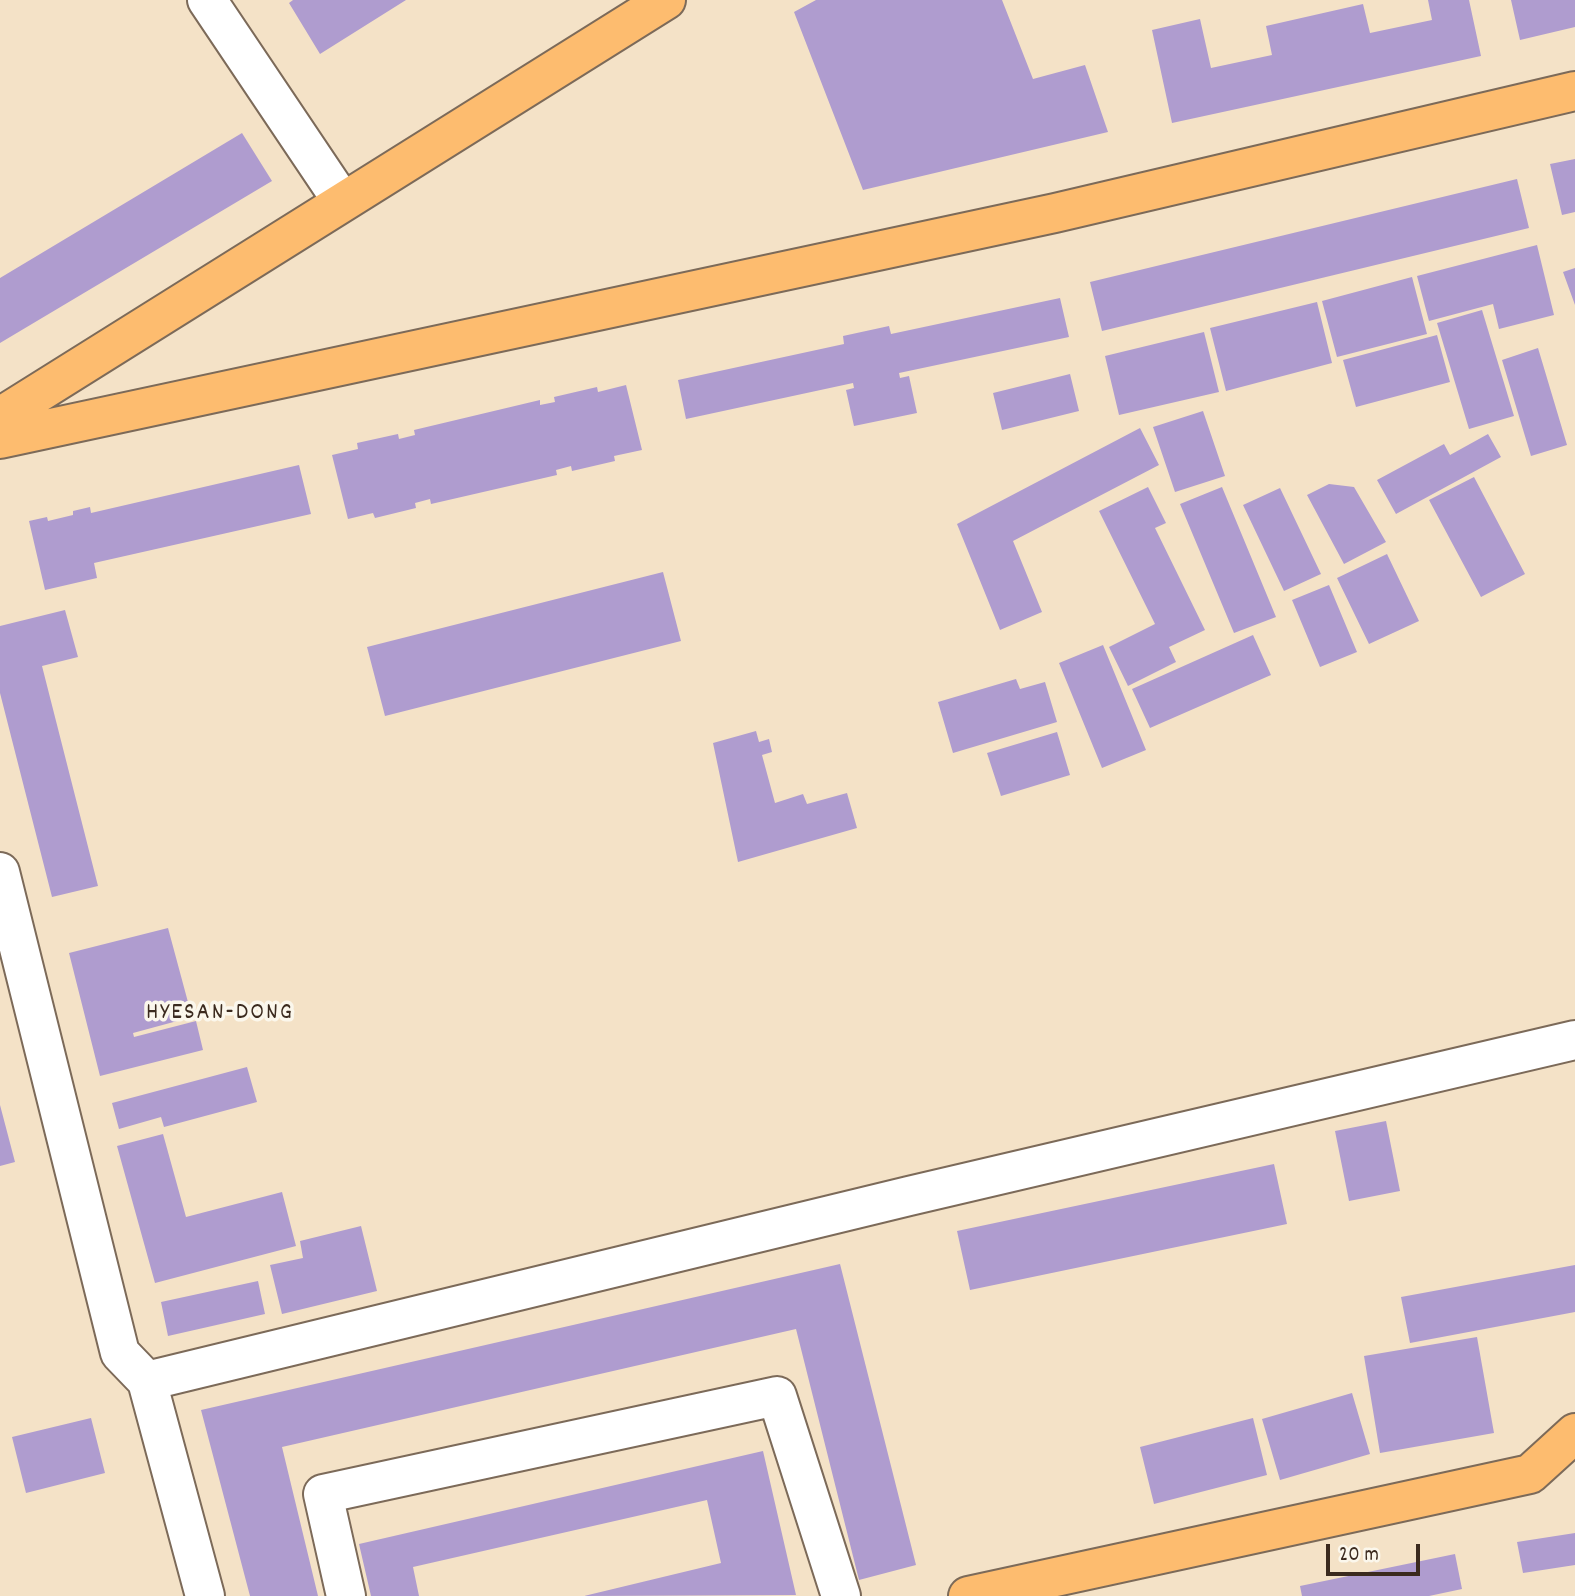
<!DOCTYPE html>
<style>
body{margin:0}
#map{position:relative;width:1575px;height:1596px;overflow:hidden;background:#f4e2c7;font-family:Dekko,sans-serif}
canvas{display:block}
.scale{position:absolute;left:1326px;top:1544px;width:94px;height:32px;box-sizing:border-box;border:4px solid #3b2a1e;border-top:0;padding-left:9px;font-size:21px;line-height:24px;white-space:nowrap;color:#3b2a1e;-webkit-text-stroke:5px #fbf7ec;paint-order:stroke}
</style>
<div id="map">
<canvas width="1575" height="1596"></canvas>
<div class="scale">20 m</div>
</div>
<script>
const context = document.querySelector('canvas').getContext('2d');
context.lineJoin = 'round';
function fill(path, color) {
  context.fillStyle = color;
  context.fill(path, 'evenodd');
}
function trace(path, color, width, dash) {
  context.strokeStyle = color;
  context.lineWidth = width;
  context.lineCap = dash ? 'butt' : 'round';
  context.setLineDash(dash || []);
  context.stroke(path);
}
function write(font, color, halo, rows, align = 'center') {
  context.font = font + ' Dekko,sans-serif';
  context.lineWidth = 7;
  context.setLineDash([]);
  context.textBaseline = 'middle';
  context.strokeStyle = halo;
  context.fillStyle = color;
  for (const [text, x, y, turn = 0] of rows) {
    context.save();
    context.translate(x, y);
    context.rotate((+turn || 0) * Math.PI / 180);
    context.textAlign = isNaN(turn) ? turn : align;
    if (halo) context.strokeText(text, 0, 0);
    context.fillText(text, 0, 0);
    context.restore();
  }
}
fill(new Path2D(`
 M293,0H406L320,54L289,3Z
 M816,0H1002L1033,79L1085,65L1108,132L863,190L794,12Z
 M1428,0H1469L1481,56L1172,123L1152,30L1200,19L1211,68L1272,55L1266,26L1363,4L1370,33L1432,20Z
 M1511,0H1575V27L1520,40Z
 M242,133L272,181L0,343V278Z
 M1575,159V212L1562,215L1550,164Z
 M1517,179L1529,228L1102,331L1090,282Z
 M1537,245L1554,315L1499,329L1493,304L1429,321L1417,276Z
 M1575,268V305L1563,272Z
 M1412,277L1427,334L1337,357L1322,301Z
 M1060,298L1069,337L899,373L900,378L909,376L917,413L854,426L846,390L854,388L853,383L686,419L678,380L844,344L843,336L889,326L891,334Z
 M1317,302L1332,363L1226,391L1210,328Z
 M1482,310L1514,416L1469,429L1437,323Z
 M1204,332L1219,392L1119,415L1105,356Z
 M1437,335L1450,382L1356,407L1343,360Z
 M1538,348L1567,445L1531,456L1502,360Z
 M1070,374L1079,411L1002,430L993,393Z
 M626,385L642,450L614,456L615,461L572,471L571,466L556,470L557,475L431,504L430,499L415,503L416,508L375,518L373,513L348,519L332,455L358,449L357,443L398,434L399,439L415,435L414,430L540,400V405L555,402L554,397L597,387L598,392Z
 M1203,411L1225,476L1175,492L1153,427Z
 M1140,428L1159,465L1013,541L1042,612L1000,630L957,524Z
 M1488,434L1501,457L1396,514L1377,480L1444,444L1450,455Z
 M299,465L311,514L94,563L97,578L45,590L29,521L47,517L48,521L73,515V511L90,507L91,513Z
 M1474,477L1525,574L1481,597L1429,500Z
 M1329,484L1354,487L1386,542L1344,564L1307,495Z
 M1148,487L1166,523L1155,528L1205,630L1169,647L1176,662L1128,686L1109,647L1155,624L1099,511Z
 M1222,487L1276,617L1234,633L1180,504Z
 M1280,488L1321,574L1284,591L1243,505Z
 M1387,554L1419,621L1369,644L1337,578Z
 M663,572L681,641L385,716L367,647Z
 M1329,585L1357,652L1320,667L1292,600Z
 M65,610L78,657L42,666L98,886L52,897L0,693V626Z
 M1253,635L1271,675L1150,728L1132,689Z
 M1103,645L1146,750L1102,768L1059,663Z
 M1016,679L1020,689L1045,682L1057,722L953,753L938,702Z
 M756,731L759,742L769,739L772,752L762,755L775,803L803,794L807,804L847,793L857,828L738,862L713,743Z
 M1057,732L1070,775L1001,796L987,753Z
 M168,928L192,1017L133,1033L134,1037L196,1021L203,1050L100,1076L69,953Z
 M247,1067L257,1102L164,1127L161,1117L119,1129L112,1103Z
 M0,1105L15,1162L0,1166Z
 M1386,1121L1400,1191L1349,1201L1335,1131Z
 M163,1134L186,1217L282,1192L296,1246L155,1283L117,1146Z
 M1274,1164L1287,1224L970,1290L957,1231Z
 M361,1226L377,1291L282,1314L270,1265L303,1258L300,1241Z
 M840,1264L916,1565L859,1580L796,1329L282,1447L318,1596H250L201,1410Z
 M1575,1265V1312L1410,1343L1401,1297Z
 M258,1281L265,1314L168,1336L161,1302Z
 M1477,1337L1494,1433L1380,1453L1364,1356Z
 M1352,1393L1370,1454L1280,1480L1262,1419Z
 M91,1418L105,1473L26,1493L12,1437Z
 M1253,1418L1267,1475L1154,1504L1140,1447Z
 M763,1451L796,1595L584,1596L721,1563L707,1500L413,1567L419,1596H371L359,1544Z
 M1575,1533V1565L1523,1573L1517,1542Z
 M1455,1554L1462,1589L1429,1596H1302L1300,1586Z`), '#af9ccf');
const minor = new Path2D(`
 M207,0L342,201
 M0,872L120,1353L147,1381L205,1596
 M147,1381L909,1196L1575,1040
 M346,1596L323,1494L777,1396L841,1596`);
const major = new Path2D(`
 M0,417L666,0
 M0,439L1055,213L1575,91
 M968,1596L1530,1474L1575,1433`);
trace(minor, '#7c6a59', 42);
trace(major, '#7c6a59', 42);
trace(minor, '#fff', 38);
trace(major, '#fdbc6f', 38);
context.letterSpacing = '2px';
write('24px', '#3b2a1e', '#fbf7ec', [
 ["HYESAN-DONG",220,1015]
]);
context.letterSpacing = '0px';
</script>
